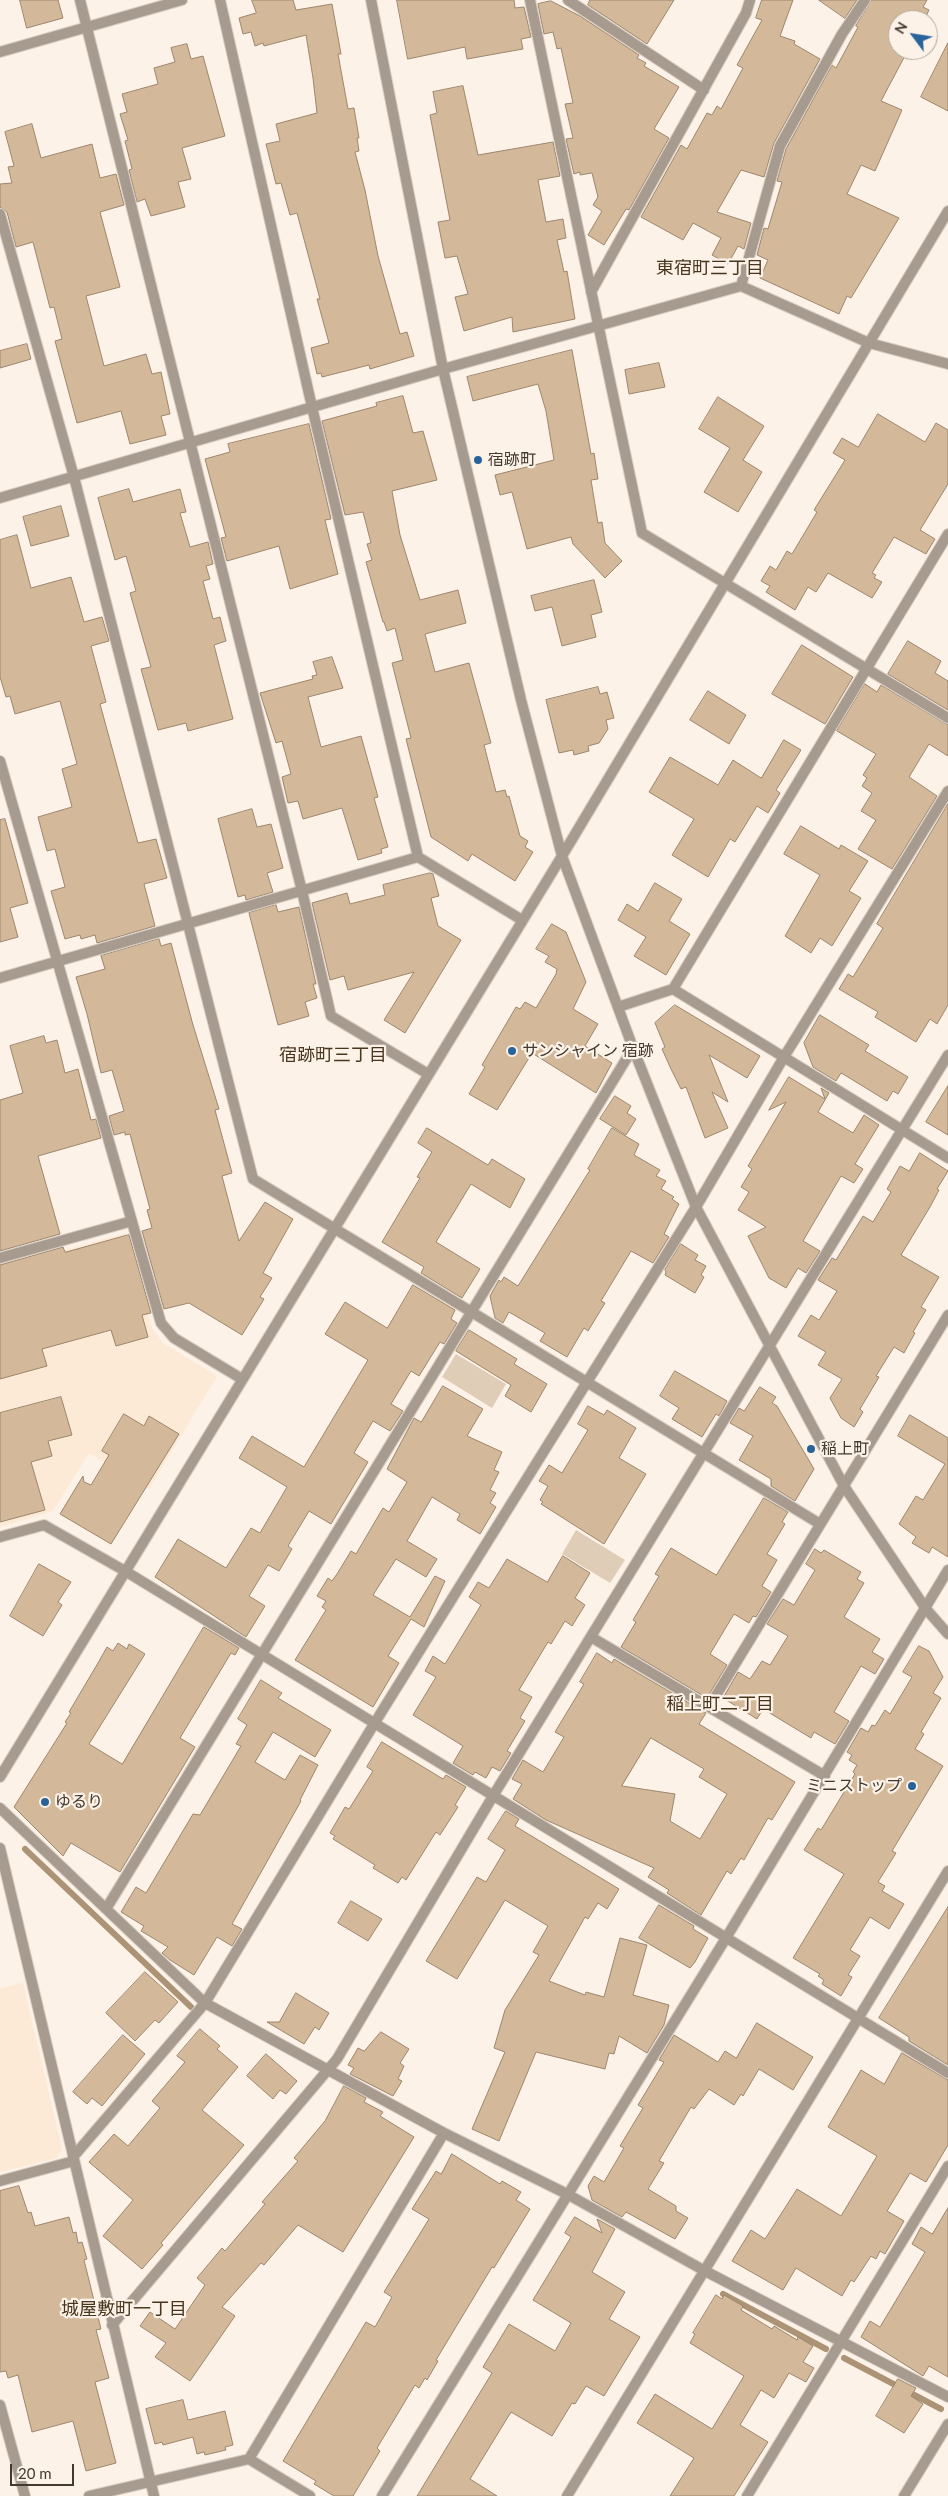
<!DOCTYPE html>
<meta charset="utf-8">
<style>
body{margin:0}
#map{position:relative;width:948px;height:2496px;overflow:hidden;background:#fcf2e7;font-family:Lato,sans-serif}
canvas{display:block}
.north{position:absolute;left:888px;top:10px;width:50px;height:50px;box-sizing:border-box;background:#fcf2e7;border:1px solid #b2a89d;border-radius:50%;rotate:301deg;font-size:14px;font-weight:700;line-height:20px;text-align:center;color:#43392e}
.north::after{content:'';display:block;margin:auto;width:18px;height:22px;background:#28639a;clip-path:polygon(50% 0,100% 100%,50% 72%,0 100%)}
.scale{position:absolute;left:10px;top:2464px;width:64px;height:22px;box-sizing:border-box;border:2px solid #43392e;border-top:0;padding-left:6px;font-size:15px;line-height:18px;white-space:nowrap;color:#43392e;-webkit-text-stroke:4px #fcf2e7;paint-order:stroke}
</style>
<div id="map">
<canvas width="948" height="2496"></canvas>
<div class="north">N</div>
<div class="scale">20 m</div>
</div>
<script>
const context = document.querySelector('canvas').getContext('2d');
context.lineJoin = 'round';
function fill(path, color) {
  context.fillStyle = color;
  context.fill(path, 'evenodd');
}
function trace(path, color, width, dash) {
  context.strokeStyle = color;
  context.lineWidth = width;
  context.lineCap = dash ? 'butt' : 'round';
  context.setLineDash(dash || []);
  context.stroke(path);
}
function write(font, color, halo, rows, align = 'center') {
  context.font = font + ' Lato,"Noto Sans JP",sans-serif';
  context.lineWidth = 4.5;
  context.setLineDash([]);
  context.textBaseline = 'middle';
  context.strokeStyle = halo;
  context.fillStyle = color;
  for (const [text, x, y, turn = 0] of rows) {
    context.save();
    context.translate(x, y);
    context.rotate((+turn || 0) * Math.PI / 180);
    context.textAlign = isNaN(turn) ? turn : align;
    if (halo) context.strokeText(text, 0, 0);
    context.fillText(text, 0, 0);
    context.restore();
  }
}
fill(new Path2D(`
 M126,1233L151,1326L163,1343L217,1376L149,1489L89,1453L53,1511L0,1527V1268Z
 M23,1983L62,2149L57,2158L0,2172V1988Z`), '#fcead6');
fill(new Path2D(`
 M456,1354L506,1384L492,1408L442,1377Z
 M576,1530L625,1560L610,1583L562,1554Z`), '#e0cdb7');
trace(new Path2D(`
 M25,1849L191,2007
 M723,2294L826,2349
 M844,2358L941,2409`), '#ad9376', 6);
const building = new Path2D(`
 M20,0H58L63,18L27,28Z
 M252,0H293L296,10L332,4L341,54H338L348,109L354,108L359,138H357L359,151L355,152L365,190L378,256L400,334L407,332L414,356L370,369L369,365L322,377L321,373L317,374L311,348L329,343L317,299H320L297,213L290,215L281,183L276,184L266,144L280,141L276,124L317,113L313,78L306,35L264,46L263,43L255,46L251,32L243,34L239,18L256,13Z
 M397,0H514L515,8L524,7L531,37L521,39L523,49L467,59L465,47L408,59Z
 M590,0H674L647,44L588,5Z
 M762,0H793L780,36L795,41L794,44L820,59L774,143L764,177L741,170L717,212L751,223L744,249L738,246L728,264L712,255L721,238L693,223L683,240L641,217L681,145L687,149L707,113L712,115L717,106L721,109L743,68L737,65L762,20L756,18Z
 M819,0H857L845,18Z
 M872,0H927L923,7L929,10L924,20H898V50H908L881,101L902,110L875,171L861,165L847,194L899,218L851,298L847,296L839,314L760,278L768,260L757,255L764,228L768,229L782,182L777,181L786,149L832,65L836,68L858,27L856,26Z
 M551,1L580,16L639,55L637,58L646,63L644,66L679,87L654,129L669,138L629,210L626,209L604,245L588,235L602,211L593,205L598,197L592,173L580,175V172L574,174L566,139L573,138L565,104L573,103L561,48L557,49L553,32L544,34L538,4Z
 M948,43V111L921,97Z
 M187,44L191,59L203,56L225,136L182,148L191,179L178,182L185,207L151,216L145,199L137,202L129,170L132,169L125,141L128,140L120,114L127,112L122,94L158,84L154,68L175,62L171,48Z
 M463,86L478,155L553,142L560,176L538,180L546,222L563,219L566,238L557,240L564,272L567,271L575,319L513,332L512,317L464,331L455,297L468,294L457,256L445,258L438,222L450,220L430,115L437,113L433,92Z
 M32,124L41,158L92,144L100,178L116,174L124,205L100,212L120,287L86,296L104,366L146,354L152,374L161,372L170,414L161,416L166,435L130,444L121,411L77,423L55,341L62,339L54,307L50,308L33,242L16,247L7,212L0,207V184L12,183L8,167L14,166L5,132Z
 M27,344L31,359L0,368V351Z
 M572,350L591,454L594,453L598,479L591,480L598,523L602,522L605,543L622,561L605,578L573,544L571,537L527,549L512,492L500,495L495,475L554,460L546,411L538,384L473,401L467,377Z
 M659,363L665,387L629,394L625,370Z
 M403,396L413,433L423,431L437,480L392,491L400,535L420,600L458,590L466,623L425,634L435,672L469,663L491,743L484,745L496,792L505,790L507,797L509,796L520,836L528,841L525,847L533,852L515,881L472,854L468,861L431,837L406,739L411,738L392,663L403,660L395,628L387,631L384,622H383L366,562L372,560L367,544L371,543L363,512L345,515L322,421L377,406L376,403Z
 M718,397L764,426L743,460L762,472L738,512L704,492L730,448L699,429Z
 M878,414L925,442L936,423L948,430V484L920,530L935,539L926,554L894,537L872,573L876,575L874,578L882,582L872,598L828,573L816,592L808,587L795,610L766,592L770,586L761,581L770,566L776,570L787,551L792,554L817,512L814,510L845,460L833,453L842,438L858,447Z
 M309,424L331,519L325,520L338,574L290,589L279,546L227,561L221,538L226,537L205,459L230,452L228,444Z
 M129,489L133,502L180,489L186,512L180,513L190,547L208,542L213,564L206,566L210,579L203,581L213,619L220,617L226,641L214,645L233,719L188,731L186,723L158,730L141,669L151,667L130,593L136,591L126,556L115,560L98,498Z
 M61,506L69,536L31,546L23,517Z
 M17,535L31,588L71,577L84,622L102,617L109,641L91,646L106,702L100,704L138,843L156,839L167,878L144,884L155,926L97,943L95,935L81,939L80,935L65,939L51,891L65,887L55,849L47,851L38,817L72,807L62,769L77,764L60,701L15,714L10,696L6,697L0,677V540Z
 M594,580L602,612L591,615L596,637L562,646L552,607L535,611L531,596Z
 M908,641L941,661L935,673L948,681V710L888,674Z
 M802,645L853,677L825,724L772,694Z
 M332,657L343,688L308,697L321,747L361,736L378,797L374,798L388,847L381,849L382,853L358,860L342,808L303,819L298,801L288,803L282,777L291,774L282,741L276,743L260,693L313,679L312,676L317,675L313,662Z
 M865,684L877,692L881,685L948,725V756L929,744L909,777L937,796L892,869L858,849L876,820L861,811L872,793L862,786L867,778L863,775L876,754L837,731Z
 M598,687L600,694L607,692L614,718L606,720L608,729L599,743L588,746L589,751L574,755L573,750L559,753L546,700Z
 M708,691L746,715L729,744L690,720Z
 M784,740L801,750L776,790L780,793L768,813L757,806L735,842L730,839L708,877L672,855L694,819L649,792L670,757L718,785L733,760L761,778Z
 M948,804V1005L937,1024L930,1019L916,1042L875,1017L878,1012L839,989L848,974L853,977L883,928L877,924Z
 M252,809L257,827L271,824L283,868L267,873L273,892L246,900L245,895L238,897L218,819Z
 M5,819L28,903L10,908L18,937L0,942V820Z
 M801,826L839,849L841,845L868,861L849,891L861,898L832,946L820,938L811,953L785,936L820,875L784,854Z
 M430,873L433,874L439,896L431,898L438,926L461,940L405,1033L384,1020L414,972L348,990L344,976L330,980L312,903L347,893L350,904L385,895L383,885Z
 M655,883L682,899L669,921L690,934L666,975L634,956L646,937L618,920L627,904L638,911Z
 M276,905L278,912L299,907L316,984H313L317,998L305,1002L309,1016L278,1025L249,913Z
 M552,924L566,932L586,982L573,1009L598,1024L585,1046L612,1063L596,1093L532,1053L497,1110L469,1094L485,1067L482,1065L516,1007L520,1009L525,1002L536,1008L556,974L557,969L545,962L549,956L536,949Z
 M159,939L161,946L171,943L193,1025L219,1109L215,1110L232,1173L222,1176L239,1241L265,1202L293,1219L263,1273L272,1278L260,1297L264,1299L242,1335L189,1303L164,1309L142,1231L152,1228L147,1210L150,1209L130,1134L125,1135V1132L114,1135L109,1116L124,1111L112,1070L101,1073L87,1014L76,977L105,969L101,956Z
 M675,1005L760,1056L747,1078L709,1055L728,1102L712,1092L728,1128L705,1138L686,1087L681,1089L671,1069L662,1049L665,1047L655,1023Z
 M820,1015L869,1045L865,1051L908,1077L898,1094L893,1091L887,1101L843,1074L841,1073L836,1081L813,1067L804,1043Z
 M44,1036L46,1043L57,1040L65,1073L78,1069L91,1120L96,1119L101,1138L38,1156L60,1234L0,1251V1100L23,1093L10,1046Z
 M789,1077L825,1099L821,1088L829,1093L818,1112L853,1133L864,1115L879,1125L855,1164L863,1169L854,1183L841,1176L803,1241L820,1251L806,1273L798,1268L786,1288L769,1278L748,1236L766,1227L738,1210L749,1192L741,1187L752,1169L748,1166L786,1102L769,1110Z
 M948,1086V1135L926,1122Z
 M615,1096L631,1106L627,1113L636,1119L626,1135L600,1119Z
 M427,1128L488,1165L492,1159L525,1179L510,1208L471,1184L436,1242L480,1269L462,1298L421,1273L424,1267L382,1242L420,1178L417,1177L432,1152L418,1143Z
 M612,1128L639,1144L634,1155L660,1170L656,1176L666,1181L661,1189L674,1197L672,1199L679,1204L664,1234L669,1237L653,1263L631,1251L601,1301L605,1303L588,1331L584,1328L567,1357L540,1341L545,1333L509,1312L503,1323L495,1318L490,1296L499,1280L501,1282L504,1277L518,1286L590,1170L588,1169Z
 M920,1153L948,1171L937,1189L939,1190L930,1207L901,1255L939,1277L921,1307L926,1310L913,1332L915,1333L904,1353L894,1347L876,1376L879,1377L860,1409L863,1412L854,1427L841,1418L830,1398L842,1379L818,1365L826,1352L798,1336L811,1315L819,1320L837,1291L818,1280L832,1258L836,1260L863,1216L873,1222L891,1192L887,1189L900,1166L909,1171Z
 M129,1235L151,1313L142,1315L148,1337L116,1346L111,1330L42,1349L47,1366L0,1379V1265L63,1247L65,1252Z
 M681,1244L698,1255L695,1260L706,1266L701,1275L704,1277L695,1293L665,1275L666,1272L665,1270Z
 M413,1285L455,1310L451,1319L457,1323L444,1344L440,1342L419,1376L411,1371L391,1404L403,1411L390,1431L373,1421L354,1453L368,1462L331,1524L309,1511L288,1546L292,1549L279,1571L268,1565L249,1596L265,1606L246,1637L155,1577L178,1539L226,1568L251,1528L260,1533L287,1487L239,1458L252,1436L304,1467L368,1360L325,1334L345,1302L387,1328Z
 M469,1330L517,1359L514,1364L547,1384L531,1412L505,1396L511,1385L456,1351Z
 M675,1371L727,1401L719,1416L716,1414L702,1437L672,1419L679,1408L660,1396Z
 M443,1386L483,1409L467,1436L502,1452L494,1470L499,1472L490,1490L496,1493L490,1503L496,1507L480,1534L457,1520L460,1514L432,1497L407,1541L437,1559L426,1577L396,1559L373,1595L410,1617L435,1576L445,1581L424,1627L411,1619L388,1656L399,1663L373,1707L295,1660L326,1610L322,1607L326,1601L317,1596L328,1578L332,1581L337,1574L351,1551L356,1554L383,1508L389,1512L407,1482L387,1469L414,1418L421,1422Z
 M760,1387L776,1397L772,1403L777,1406L814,1469L795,1501L771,1486V1479L739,1460L753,1436L730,1423L739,1408L744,1411Z
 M61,1397L72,1435L48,1441L52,1456L31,1462L45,1510L0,1522V1413Z
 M588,1406L604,1415L607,1410L636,1428L619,1458L646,1474L604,1544L541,1504L543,1502L540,1500L548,1486L539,1481L549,1465L562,1473L588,1430L578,1424Z
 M124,1414L144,1426L149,1416L179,1434L111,1544L60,1514L83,1476L84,1482L91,1485L109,1455L102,1451Z
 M910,1415L948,1438V1557L932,1547L929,1553L912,1543L916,1537L899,1524L916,1496L923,1500L945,1464L898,1436Z
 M764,1498L788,1512L782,1522L785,1524L767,1554L777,1560L762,1586L771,1592L756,1617L753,1616L749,1623L734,1614L710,1654L727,1665L707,1698L621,1647L636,1622L633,1620L659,1576L655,1574L671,1548L716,1575Z
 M815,1549L821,1553L824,1550L861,1572L857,1579L864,1583L844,1617L880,1639L872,1652L884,1659L875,1674L861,1666L834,1712L849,1721L835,1744L814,1732L811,1738L763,1709L757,1719L723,1698L738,1672L750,1679L762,1661L770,1665L788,1636L767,1624L783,1599L794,1605L815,1570L806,1564Z
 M563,1556L590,1573L575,1598L585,1605L572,1626L565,1621L551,1644L548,1642L519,1690L532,1697L520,1718L525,1721L507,1751L511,1753L500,1771L492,1767L486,1778L475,1772L473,1775L453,1763L463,1746L413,1715L436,1677L425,1671L433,1656L445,1664L481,1605L469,1597L478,1582L489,1588L507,1559L547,1582Z
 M39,1564L71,1582L58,1602L62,1605L43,1636L10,1616Z
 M204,1627L239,1648L235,1655L231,1653L180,1738L195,1747L120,1872L71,1843L63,1856L14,1807L67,1723L65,1722L71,1713L69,1712L98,1663L107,1647L113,1651L118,1643L127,1649L129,1644L145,1654L89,1744L122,1764Z
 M919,1646L929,1651L943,1677L933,1693L941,1698L921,1732L924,1734L915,1749L943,1766L892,1851L896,1853L878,1882L885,1886L882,1891L904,1904L889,1929L870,1917L850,1950L860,1956L848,1975L852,1977L841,1996L822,1984L824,1980L818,1976L820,1974L793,1958L844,1874L804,1850L818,1828L821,1830L855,1774L853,1772L857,1765L849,1760L852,1755L847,1752L861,1728L868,1732L872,1725L875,1726L885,1710L890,1714L912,1677L903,1672Z
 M597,1653L612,1663L614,1659L706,1713L699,1724L795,1782L772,1820L768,1818L744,1860L741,1858L731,1874L727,1871L701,1915L667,1893L669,1890L648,1877L654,1868L546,1820L513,1799L522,1784L512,1779L523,1760L543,1772L564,1737L555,1732L584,1684L580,1682ZM651,1738L704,1769L699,1777L727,1794L700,1839L670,1821L675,1794L622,1786Z
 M261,1680L282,1693L278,1698L331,1730L315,1757L273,1732L255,1762L285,1780L300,1755L318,1765L300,1800L301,1801L232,1924L242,1929L232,1946L217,1937L194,1975L170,1960L162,1953L168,1947L141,1931L144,1926L121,1912L136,1887L146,1893L193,1814L200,1815L241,1746L236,1744L247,1725L238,1719Z
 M382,1742L443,1779L446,1775L466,1787L455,1805L458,1807L440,1835L436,1832L406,1880L402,1877L398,1883L373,1868L375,1865L333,1839L335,1836L330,1833L345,1807L349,1809L373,1771L367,1767Z
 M506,1811L519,1819L515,1826L619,1889L607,1909L598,1903L588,1919L585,1917L549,1981L585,1995L586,1992L604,1997L620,1938L647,1945L633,1995L669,2005L664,2025L647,2053L619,2036L614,2054L609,2053L605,2069L536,2052L499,2141L472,2129L505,2052L494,2048L505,2010L539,1955L533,1952L548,1926L505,1900L457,1979L426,1961L477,1877L486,1882L505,1850L488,1839Z
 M351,1901L382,1919L368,1941L338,1923Z
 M659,1905L694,1926L693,1929L708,1938L695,1962L690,1968L639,1938Z
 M948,1907V2065L909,2041V2037L879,2018Z
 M145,1972L178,2002L159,2023L155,2020L135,2041L106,2013Z
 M296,1993L329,2013L319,2030L315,2027L304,2044L267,2022H279Z
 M757,2023L813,2057L793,2090L759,2069L743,2096L741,2094L734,2105L709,2089L694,2109L691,2107L659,2161L664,2163L648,2189L676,2206V2211L688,2218L675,2239L626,2212L622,2217L592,2200L588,2186L594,2176L604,2182L624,2148L620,2146L643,2108L638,2105L664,2062L659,2060L674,2035L718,2062L725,2051L736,2058Z
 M200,2029L220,2046L217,2049L238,2067L202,2110L244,2145L161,2243L163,2245L142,2269L103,2236L133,2200L89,2162L114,2134L128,2146L160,2108L152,2101L185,2062L177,2056Z
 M381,2032L409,2049L400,2063L404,2066L398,2079L402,2081L393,2096L350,2074L354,2068L348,2065L358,2048L364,2051Z
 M123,2035L145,2054L102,2106L92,2098L87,2104L73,2092Z
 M902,2053L948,2080V2145L926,2182L910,2173L887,2211L904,2221L885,2254L880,2251L876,2259L871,2256L854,2282L851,2280L842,2296L796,2268L783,2290L732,2261L751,2230L765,2239L797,2189L841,2216L877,2156L828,2127L861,2070L884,2084Z
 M266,2054L297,2081L286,2094L280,2090L273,2099L247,2076Z
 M344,2086L366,2098L364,2102L383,2112L380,2116L414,2137L343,2252L298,2225L264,2265L261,2263L222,2307L235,2316L190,2381L155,2357L166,2343L140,2326L150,2312L175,2329L205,2285L197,2278L222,2248L225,2251L265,2204L262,2202L298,2161L294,2158L325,2121Z
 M452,2154L500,2184L502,2181L521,2192L516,2200L530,2209L494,2268L492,2267L436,2360L438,2361L427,2380L425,2378L419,2388L415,2385L377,2448L380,2451L353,2496H334L314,2484L316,2481L283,2461L366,2322L375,2327L392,2297L384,2292L429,2219L412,2209L436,2171L441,2174Z
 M19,2186L28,2213L31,2212L35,2226L69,2217L73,2233L76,2232L78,2243L82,2242L87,2259L84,2260L101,2329L96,2330L109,2378L95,2382L116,2463L86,2471L73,2421L32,2432L18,2375L8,2378L6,2371L0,2372V2191Z
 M948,2208V2377L929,2366L923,2376L861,2337L870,2321L880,2327L925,2252L912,2244L921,2227L932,2234Z
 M575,2217L602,2233L597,2219L615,2229L592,2272L625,2292L609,2319L640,2337L604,2396L586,2386L575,2404L572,2403L552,2436L511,2412L470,2479L497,2496H417L492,2373L483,2367L509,2324L555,2351L571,2323L533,2300L571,2237L565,2233Z
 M716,2295L722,2299L724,2295L743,2306L741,2310L772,2329L774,2326L797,2340L798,2337L813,2346L803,2362L814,2368L806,2382L789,2373L774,2398L761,2390L740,2425L768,2442L734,2496H670L694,2458L637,2423L655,2394L712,2429L744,2376L690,2343L695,2334L693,2333Z
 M898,2379L916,2388L911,2396L923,2404L904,2433L876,2416Z
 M183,2400L188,2420L225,2411L233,2445L225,2447L226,2450L205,2455L204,2452L197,2454L193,2437L163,2445L162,2442L155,2444L146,2409Z`);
fill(building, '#d3b89a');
trace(building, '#9d866d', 1);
const minor = new Path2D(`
 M80,0L302,891L331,1016L428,1074
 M220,0L312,407L418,857
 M530,0L642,533L948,718
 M568,0L704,90
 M0,52L182,0
 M0,214L74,477L253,1179L820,1524
 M741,286L780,146L842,34L865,0
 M591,292L746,13L750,0
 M0,498L443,369L741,286L869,343L948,364
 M0,761L161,1323L174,1338L242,1379
 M0,978L418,857L522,920
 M673,989L948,1158
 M618,1007L673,989L948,534
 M0,1258L132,1221
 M0,1537L44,1525L125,1571L948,2073
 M591,1637L825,1776
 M709,1707L948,1315
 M0,1808L205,2003L444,2133L567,2194L705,2271L948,2397
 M0,1848L154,2496
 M106,1909L633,1048
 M73,2157L205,2003L374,1724L696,1207L784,1057L948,791
 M0,2181L74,2161
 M112,2325L337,2059L493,1796L948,1055
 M0,2405L25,2496
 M249,2459L444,2133
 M89,2496L249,2459L310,2496
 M382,2496L726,1938L948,1570
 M747,2496L948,2166
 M904,2496L948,2424`);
const tertiary = new Path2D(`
 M371,0L443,369L521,700L562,856L633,1048L696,1207L844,1486L926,1609L948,1634
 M0,1777L562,856L948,211
 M567,2496L948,1871`);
trace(minor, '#d7cdc2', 12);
trace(tertiary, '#d7cdc2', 12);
trace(minor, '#a79b8f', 10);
trace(tertiary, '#a79b8f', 10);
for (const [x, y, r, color] of [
 [478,460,5,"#28639a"],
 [512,1051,5,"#28639a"],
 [811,1449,5,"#28639a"],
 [912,1786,5,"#28639a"],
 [45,1802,5,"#28639a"]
]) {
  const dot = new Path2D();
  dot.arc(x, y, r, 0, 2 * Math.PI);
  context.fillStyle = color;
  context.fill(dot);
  trace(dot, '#fcf2e7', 2);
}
write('16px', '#43392e', '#fcf2e7', [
 ["宿跡町",488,460],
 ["サンシャイン 宿跡",522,1051],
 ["稲上町",821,1449],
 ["ミニストップ",902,1786,"right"],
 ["ゆるり",55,1802]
], 'left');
write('18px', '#49361f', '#fcf2e7', [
 ["東宿町三丁目",710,268],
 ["宿跡町三丁目",333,1055],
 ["稲上町二丁目",720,1704],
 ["城屋敷町一丁目",124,2309]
]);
</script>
